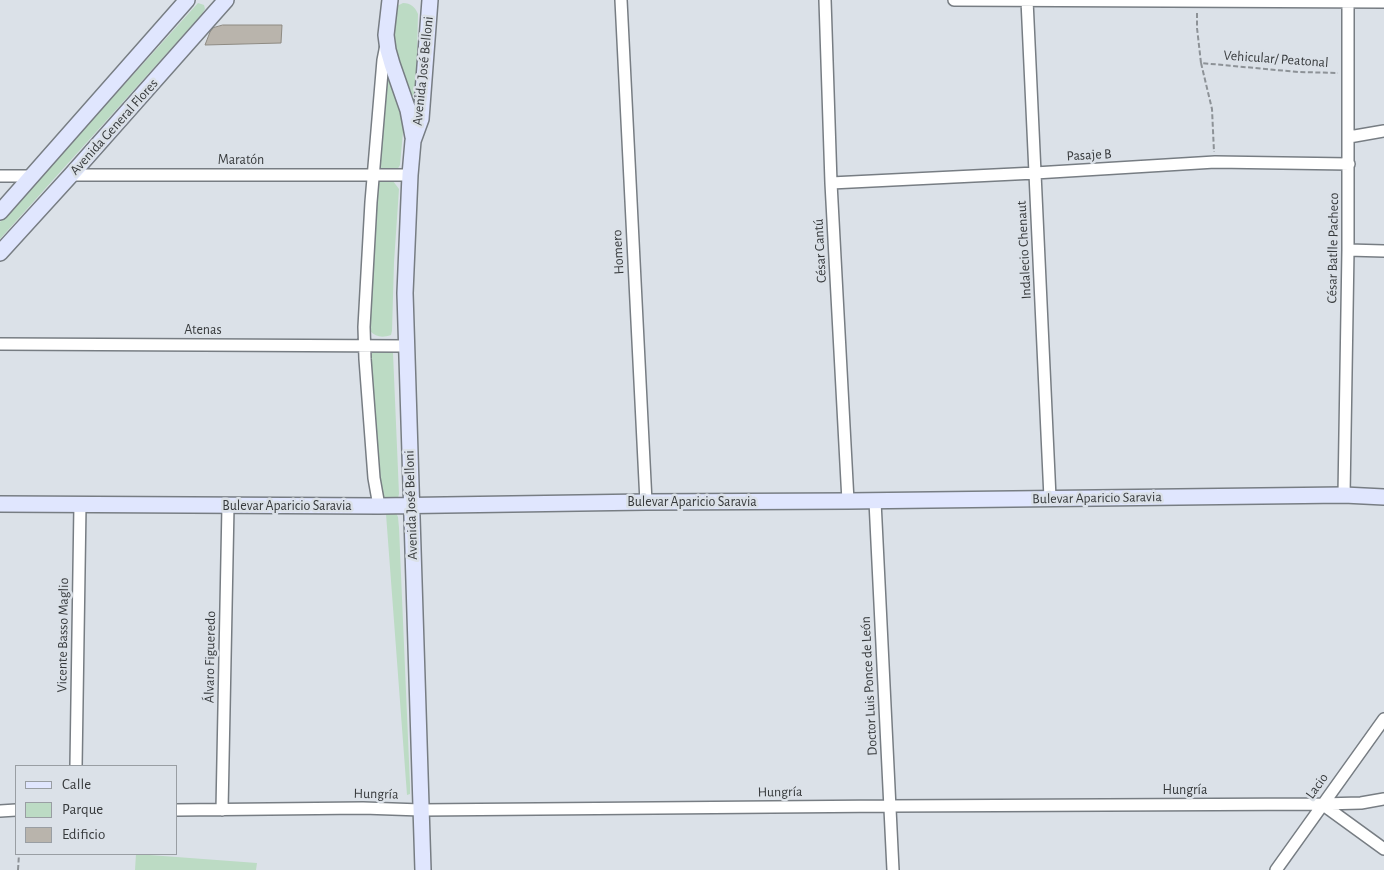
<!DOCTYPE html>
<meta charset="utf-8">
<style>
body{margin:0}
#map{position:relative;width:1384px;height:870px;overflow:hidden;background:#dbe1e8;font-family:"Alegreya Sans",sans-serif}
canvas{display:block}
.legend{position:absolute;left:15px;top:765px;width:162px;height:90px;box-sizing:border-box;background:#dbe1e8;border:1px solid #999ea3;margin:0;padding:6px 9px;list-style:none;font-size:15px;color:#373a3c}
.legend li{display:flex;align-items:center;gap:10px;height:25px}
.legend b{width:25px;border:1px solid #999ea3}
</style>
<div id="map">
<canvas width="1384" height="870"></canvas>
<ul class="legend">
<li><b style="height:6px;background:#e0e6fe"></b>Calle</li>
<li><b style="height:14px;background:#bcdbc4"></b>Parque</li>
<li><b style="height:14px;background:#b9b4ac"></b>Edificio</li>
</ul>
</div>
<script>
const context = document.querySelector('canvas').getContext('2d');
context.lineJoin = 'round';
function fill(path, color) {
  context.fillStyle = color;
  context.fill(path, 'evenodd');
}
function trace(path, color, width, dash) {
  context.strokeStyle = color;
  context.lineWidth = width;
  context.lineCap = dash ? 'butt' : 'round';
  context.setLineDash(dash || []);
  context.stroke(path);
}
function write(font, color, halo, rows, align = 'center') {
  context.font = font + ' "Alegreya Sans",sans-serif';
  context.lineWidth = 5;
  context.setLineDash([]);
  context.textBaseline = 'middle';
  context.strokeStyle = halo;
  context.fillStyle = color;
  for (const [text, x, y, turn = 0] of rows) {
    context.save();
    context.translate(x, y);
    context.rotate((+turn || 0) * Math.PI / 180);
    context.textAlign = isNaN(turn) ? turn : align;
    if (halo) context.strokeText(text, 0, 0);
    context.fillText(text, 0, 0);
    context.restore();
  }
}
fill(new Path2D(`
 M198,3L204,5L205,9L202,14L0,239V222Z
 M403,3C411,3 415,7 418,14L415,129L411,91L393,53V8Z
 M387,76L389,78L397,96L404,121L400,165C396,174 385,172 377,167Z
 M386,179L393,181L399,189L394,262L392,331L391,335C382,338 376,337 370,331L369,323L376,190L378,182L382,180Z
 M392,350L393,353L399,494L398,498H387L383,497L381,489L370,363V357L373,351Z
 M388,512L396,513L398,517L399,528L410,785V794L407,795L386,514Z
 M136,854L257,863L256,870H135Z`), '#bcdbc4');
const building = new Path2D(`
 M223,25H282L281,43L205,45L210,32L213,28Z`);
fill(building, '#b9b4ac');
trace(building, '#8e8a82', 1);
const street = new Path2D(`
 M621,0L646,502
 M825,0L831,183L848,501
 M954,0L1384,2
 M1027,0L1050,498
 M1349,137L1384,131
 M71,175H410
 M0,176H33
 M831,183L1035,173L1215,162L1349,164
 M1348,250L1384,251
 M0,344L406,346
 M1344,495L1348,250V0
 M875,501L893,870
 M379,506L374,478L365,359L364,327L371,202L383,60L386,45
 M76,766L80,505
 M1322,804L1384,849
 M176,810L363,808L421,810L889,806L1322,804L1361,803L1384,799
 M222,810L228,506
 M0,811L16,810
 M1276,870L1384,719`);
const secondary = new Path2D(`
 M390,0L386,35L388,50L392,64L408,110L413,137
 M0,212L187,0
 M0,253L71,175L226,0
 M0,504L379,506L646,502L848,501L1344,495L1384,497
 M423,870L405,293L410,175L413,141L421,119L430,0`);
trace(street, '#777d83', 14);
trace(secondary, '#777d83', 18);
trace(new Path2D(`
 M1197,13V28L1201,63L1298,72L1338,73
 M1201,63L1212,109L1214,152
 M18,870L19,854`), '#8d9297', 2, [5, 2.5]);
trace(street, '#fff', 11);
trace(secondary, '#e0e6fe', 15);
write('14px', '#373a3c', '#dbe1e8', [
 ["Vehicular/ Peatonal",1276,59,4],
 ["Avenida José Belloni",423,71,-84],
 ["Avenida General Flores",114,127,-48],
 ["Pasaje B",1089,155,-3],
 ["Maratón",241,160],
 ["César Batlle Pacheco",1333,248,-89],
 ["Indalecio Chenaut",1024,250,-93],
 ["César Cantú",820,251,-93],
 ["Homero",618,252,-93],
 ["Atenas",203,330],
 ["Bulevar Aparicio Saravia",1097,498,-1],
 ["Bulevar Aparicio Saravia",692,502],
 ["Avenida José Belloni",411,505,-92],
 ["Bulevar Aparicio Saravia",287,506],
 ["Vicente Basso Maglio",63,635,-89],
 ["Álvaro Figueredo",210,657,-89],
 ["Doctor Luis Ponce de León",869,686,-93],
 ["Lacio",1317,786,-54],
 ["Hungría",1185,790],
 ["Hungría",780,792,-1],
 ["Hungría",376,794,1]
]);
</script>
